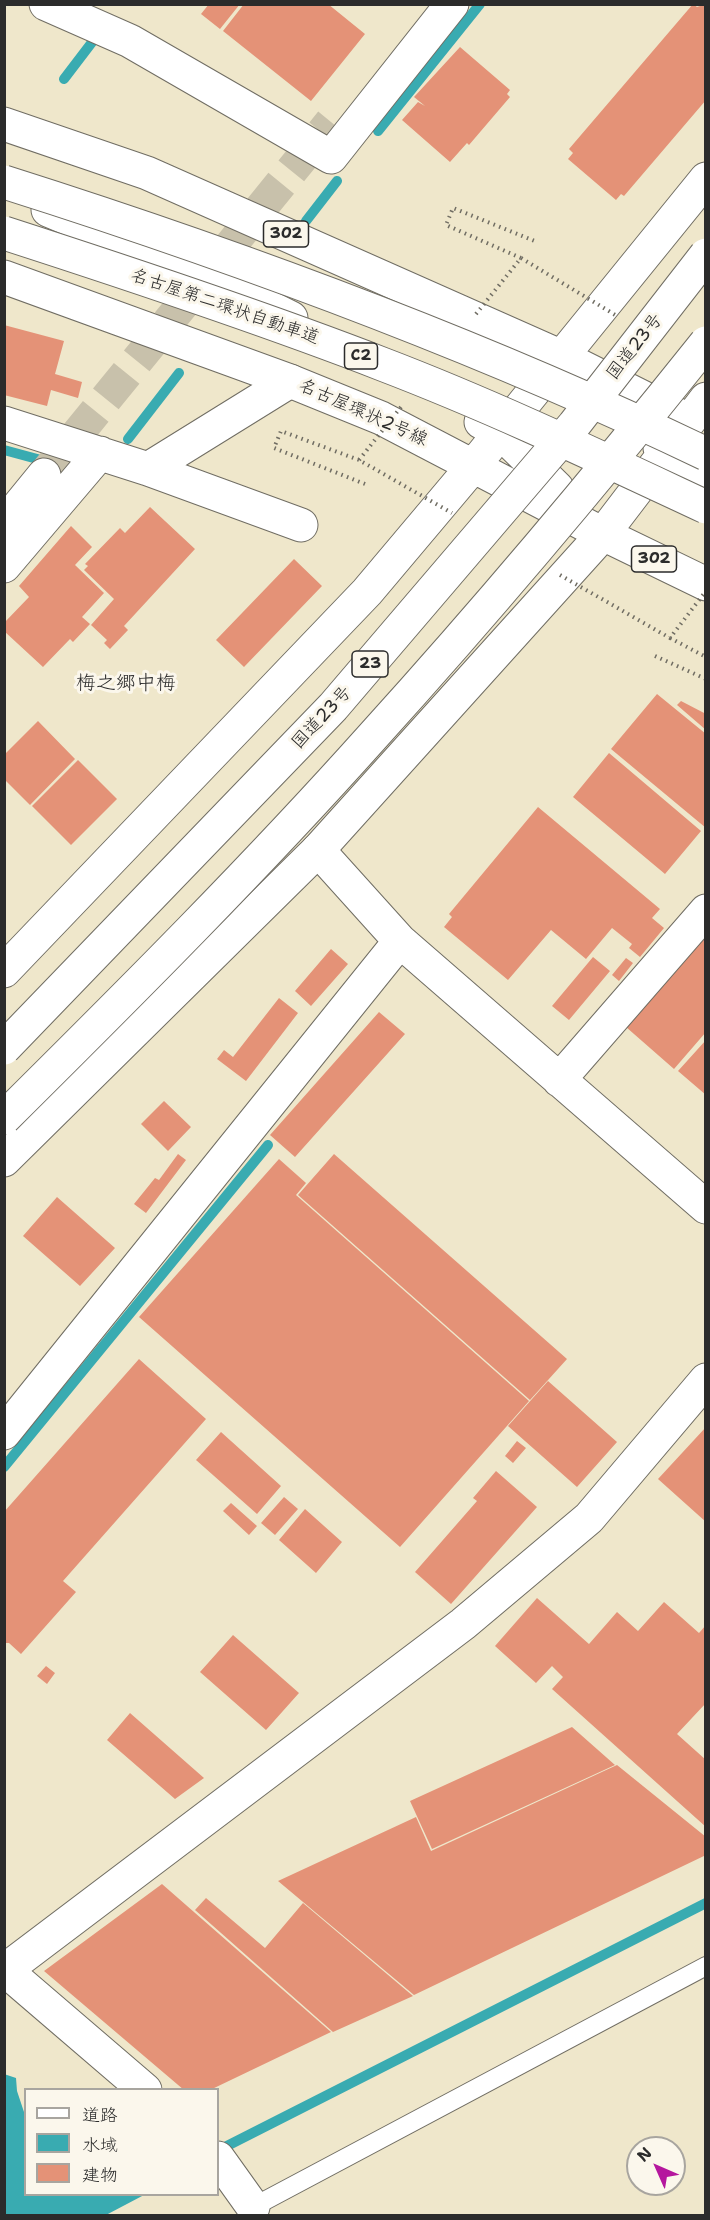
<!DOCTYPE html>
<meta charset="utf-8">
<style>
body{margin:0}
#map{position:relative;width:710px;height:2220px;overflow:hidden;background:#efe7cb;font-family:"Shantell Sans","Klee One",sans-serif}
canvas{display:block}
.frame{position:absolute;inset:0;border:6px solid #2b2b2b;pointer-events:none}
.legend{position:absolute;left:24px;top:2088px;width:195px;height:108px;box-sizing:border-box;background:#fbf7ec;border:2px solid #a8a59f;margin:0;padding:8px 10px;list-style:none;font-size:18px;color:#2b2b2b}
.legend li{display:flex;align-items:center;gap:12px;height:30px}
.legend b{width:30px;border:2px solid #a8a59f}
.north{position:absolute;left:626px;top:2136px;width:60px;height:60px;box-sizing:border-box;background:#fbf7ec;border:2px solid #a8a59f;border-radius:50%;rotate:315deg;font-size:16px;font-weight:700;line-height:24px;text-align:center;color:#2b2b2b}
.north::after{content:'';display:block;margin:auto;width:21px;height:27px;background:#b5179e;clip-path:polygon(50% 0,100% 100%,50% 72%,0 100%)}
</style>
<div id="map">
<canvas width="710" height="2220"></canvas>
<div class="frame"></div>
<ul class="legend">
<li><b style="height:8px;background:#fff"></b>道路</li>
<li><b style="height:16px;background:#39abb1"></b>水域</li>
<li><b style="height:16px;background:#e49277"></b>建物</li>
</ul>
<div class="north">N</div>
</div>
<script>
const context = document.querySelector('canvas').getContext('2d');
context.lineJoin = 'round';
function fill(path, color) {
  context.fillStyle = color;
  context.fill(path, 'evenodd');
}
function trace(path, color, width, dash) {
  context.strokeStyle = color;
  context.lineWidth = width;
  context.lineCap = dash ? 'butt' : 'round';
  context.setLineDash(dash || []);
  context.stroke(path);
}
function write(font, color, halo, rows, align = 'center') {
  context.font = font + ' "Shantell Sans","Klee One",sans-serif';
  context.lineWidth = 6;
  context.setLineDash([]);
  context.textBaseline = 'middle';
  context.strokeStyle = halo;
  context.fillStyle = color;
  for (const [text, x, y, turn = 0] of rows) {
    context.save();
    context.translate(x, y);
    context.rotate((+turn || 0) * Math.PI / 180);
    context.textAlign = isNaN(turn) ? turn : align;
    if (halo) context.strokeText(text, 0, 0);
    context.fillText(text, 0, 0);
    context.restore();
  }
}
fill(new Path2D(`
 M4,2074L16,2078L17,2091L25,2115L26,2194L144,2195L106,2215H5Z`), '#39abb1');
trace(new Path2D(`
 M64,79L93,41
 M378,131L480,4
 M306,221L337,181
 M128,439L179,373
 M4,450L41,460
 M4,1467L268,1145
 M219,2150L706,1903`), '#39abb1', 10);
fill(new Path2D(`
 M209,4H240L220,29L201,14Z
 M244,4H328L365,34L311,101L223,31Z
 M693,4L697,7L706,4V100L624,196L621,194L616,200L568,159L573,153L569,149Z
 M460,47L510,90L507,94L510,97L469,145L467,143L450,162L402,120L418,102L425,106L414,97Z
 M4,325L64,341L55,374L82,382L78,398L51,390L47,406L4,395Z
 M150,507L195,549L124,626L128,630L110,649L104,643L107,640L91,625L114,599L84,570L88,566L85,564L120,528L125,533Z
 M71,526L92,547L75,565L104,593L82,617L90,624L73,642L70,639L43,667L4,631V623L29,597L19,586Z
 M294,559L322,586L244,667L216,640Z
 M657,694L706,734V828L611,749Z
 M681,701L706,714V730L677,705Z
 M38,721L75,759L30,805L4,779V755Z
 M609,753L701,831L665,874L573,797Z
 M78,760L117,799L71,845L32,806Z
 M538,807L660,909L652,918L664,928L640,957L629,948L632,944L612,928L586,959L551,930L508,980L444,927L452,917L449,914Z
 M706,935V1032L674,1069L626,1027Z
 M331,949L348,964L311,1006L295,991Z
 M593,957L610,971L569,1020L552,1006Z
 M626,958L633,963L619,981L612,975Z
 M279,998L298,1013L246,1081L217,1059L224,1050L233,1057Z
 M379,1012L405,1034L295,1157L270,1135Z
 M706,1040V1095L678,1071Z
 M164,1101L191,1127L168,1151L141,1124Z
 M178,1154L186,1160L146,1213L134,1204L155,1178L159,1180Z
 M334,1154L567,1359L530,1400L298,1195Z
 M279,1159L306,1183L296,1195L529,1401L400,1547L139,1317Z
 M57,1197L115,1248L80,1286L23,1236Z
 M139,1359L206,1419L63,1581L76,1592L21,1654L9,1643H4V1512Z
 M548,1381L617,1442L577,1487L508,1426Z
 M706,1427V1522L658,1479Z
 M221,1432L281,1486L257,1514L196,1460Z
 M517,1441L526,1448L513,1463L505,1456Z
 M496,1471L537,1507L451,1604L415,1572L477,1501L473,1498Z
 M284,1497L298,1509L275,1535L261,1523Z
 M231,1503L257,1526L249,1535L223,1511Z
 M305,1509L342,1542L316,1573L279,1540Z
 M537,1598L589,1644L617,1612L638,1631L664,1602L699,1633L706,1625V1703L677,1734L706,1760V1827L552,1689L563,1677L552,1666L536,1683L495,1646Z
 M233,1635L299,1693L266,1730L200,1672Z
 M46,1666L55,1673L47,1684L37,1676Z
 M130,1713L204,1778L175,1799L107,1740Z
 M572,1727L615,1765L432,1849L410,1801Z
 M617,1765L706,1837V1855L414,1995L278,1881L416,1817L431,1851Z
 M162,1884L331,2032L210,2090H184L44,1971Z
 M206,1898L265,1948L303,1903L413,1996L333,2032L195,1910Z`), '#e49277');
trace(new Path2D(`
 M44,475L331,122`), '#c8c1ab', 33, [33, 16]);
const service = new Path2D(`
 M253,2207L706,1966`);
const minor = new Path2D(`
 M46,4L130,41L331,157L452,4
 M4,423L148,469L301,525
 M148,469L290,381
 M4,524L44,475
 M4,566L100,453
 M318,850L400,941L706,1207
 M559,1080L706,911
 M4,1433L400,941
 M4,1969L145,2090
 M4,1971L463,1624L589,1518L706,1380
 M218,2158L253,2207`);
const trunk = new Path2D(`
 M4,124L147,173L562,357L682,417
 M48,210L217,281L291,318
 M4,277L290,381L381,418L603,534L706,584
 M481,422L500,432L557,488
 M660,448L706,472
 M4,971L367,592L474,465L706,179
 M4,1160L318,850L603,534L706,399`);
trace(service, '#706d63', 20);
trace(minor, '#706d63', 35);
trace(trunk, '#706d63', 35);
trace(new Path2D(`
 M521,258L446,225L453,208L537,242
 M359,460L281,431L274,448L365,484
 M670,638L706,657
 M655,656L706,679`), '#706d63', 4, [1.5, 4.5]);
trace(service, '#fff', 18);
trace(minor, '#fff', 33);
trace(trunk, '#fff', 33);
const trunkBridge = new Path2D(`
 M4,1048L333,707L574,425L706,255
 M4,1118C130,993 255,868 373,736C488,609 599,477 706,343`);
const motorwayBridge = new Path2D(`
 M4,182C244,258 479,345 706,454
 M4,233C131,274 258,316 382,364C492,406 599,457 706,507`);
trace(trunkBridge, '#706d63', 35, []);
trace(motorwayBridge, '#706d63', 35, []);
trace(new Path2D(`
 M476,314L521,258L617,316
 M401,407L359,460L452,513
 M560,575L670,638L706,591`), '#706d63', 4, [1.5, 4.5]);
trace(trunkBridge, '#fff', 33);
trace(motorwayBridge, '#fff', 33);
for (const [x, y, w] of [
 [286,234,45],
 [361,356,33],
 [654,559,45],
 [370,664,36]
]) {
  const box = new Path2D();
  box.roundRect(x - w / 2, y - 13, w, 26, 4.5);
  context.fillStyle = '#fbf7ec';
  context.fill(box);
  trace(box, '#2b2b2b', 1.5);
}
write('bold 16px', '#2b2b2b', null, [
 ["302",286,234],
 ["C2",361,356],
 ["302",654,559],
 ["23",370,664]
]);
write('18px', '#2b2b2b', '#fbf7ec', [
 ["名古屋第二環状自動車道",225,307,19],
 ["国道23号",635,347,-52],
 ["名古屋環状2号線",363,413,24],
 ["国道23号",322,718,-47]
]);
write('20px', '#2b2b2b', '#fbf7ec', [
 ["梅之郷中梅",126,684]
]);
</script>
